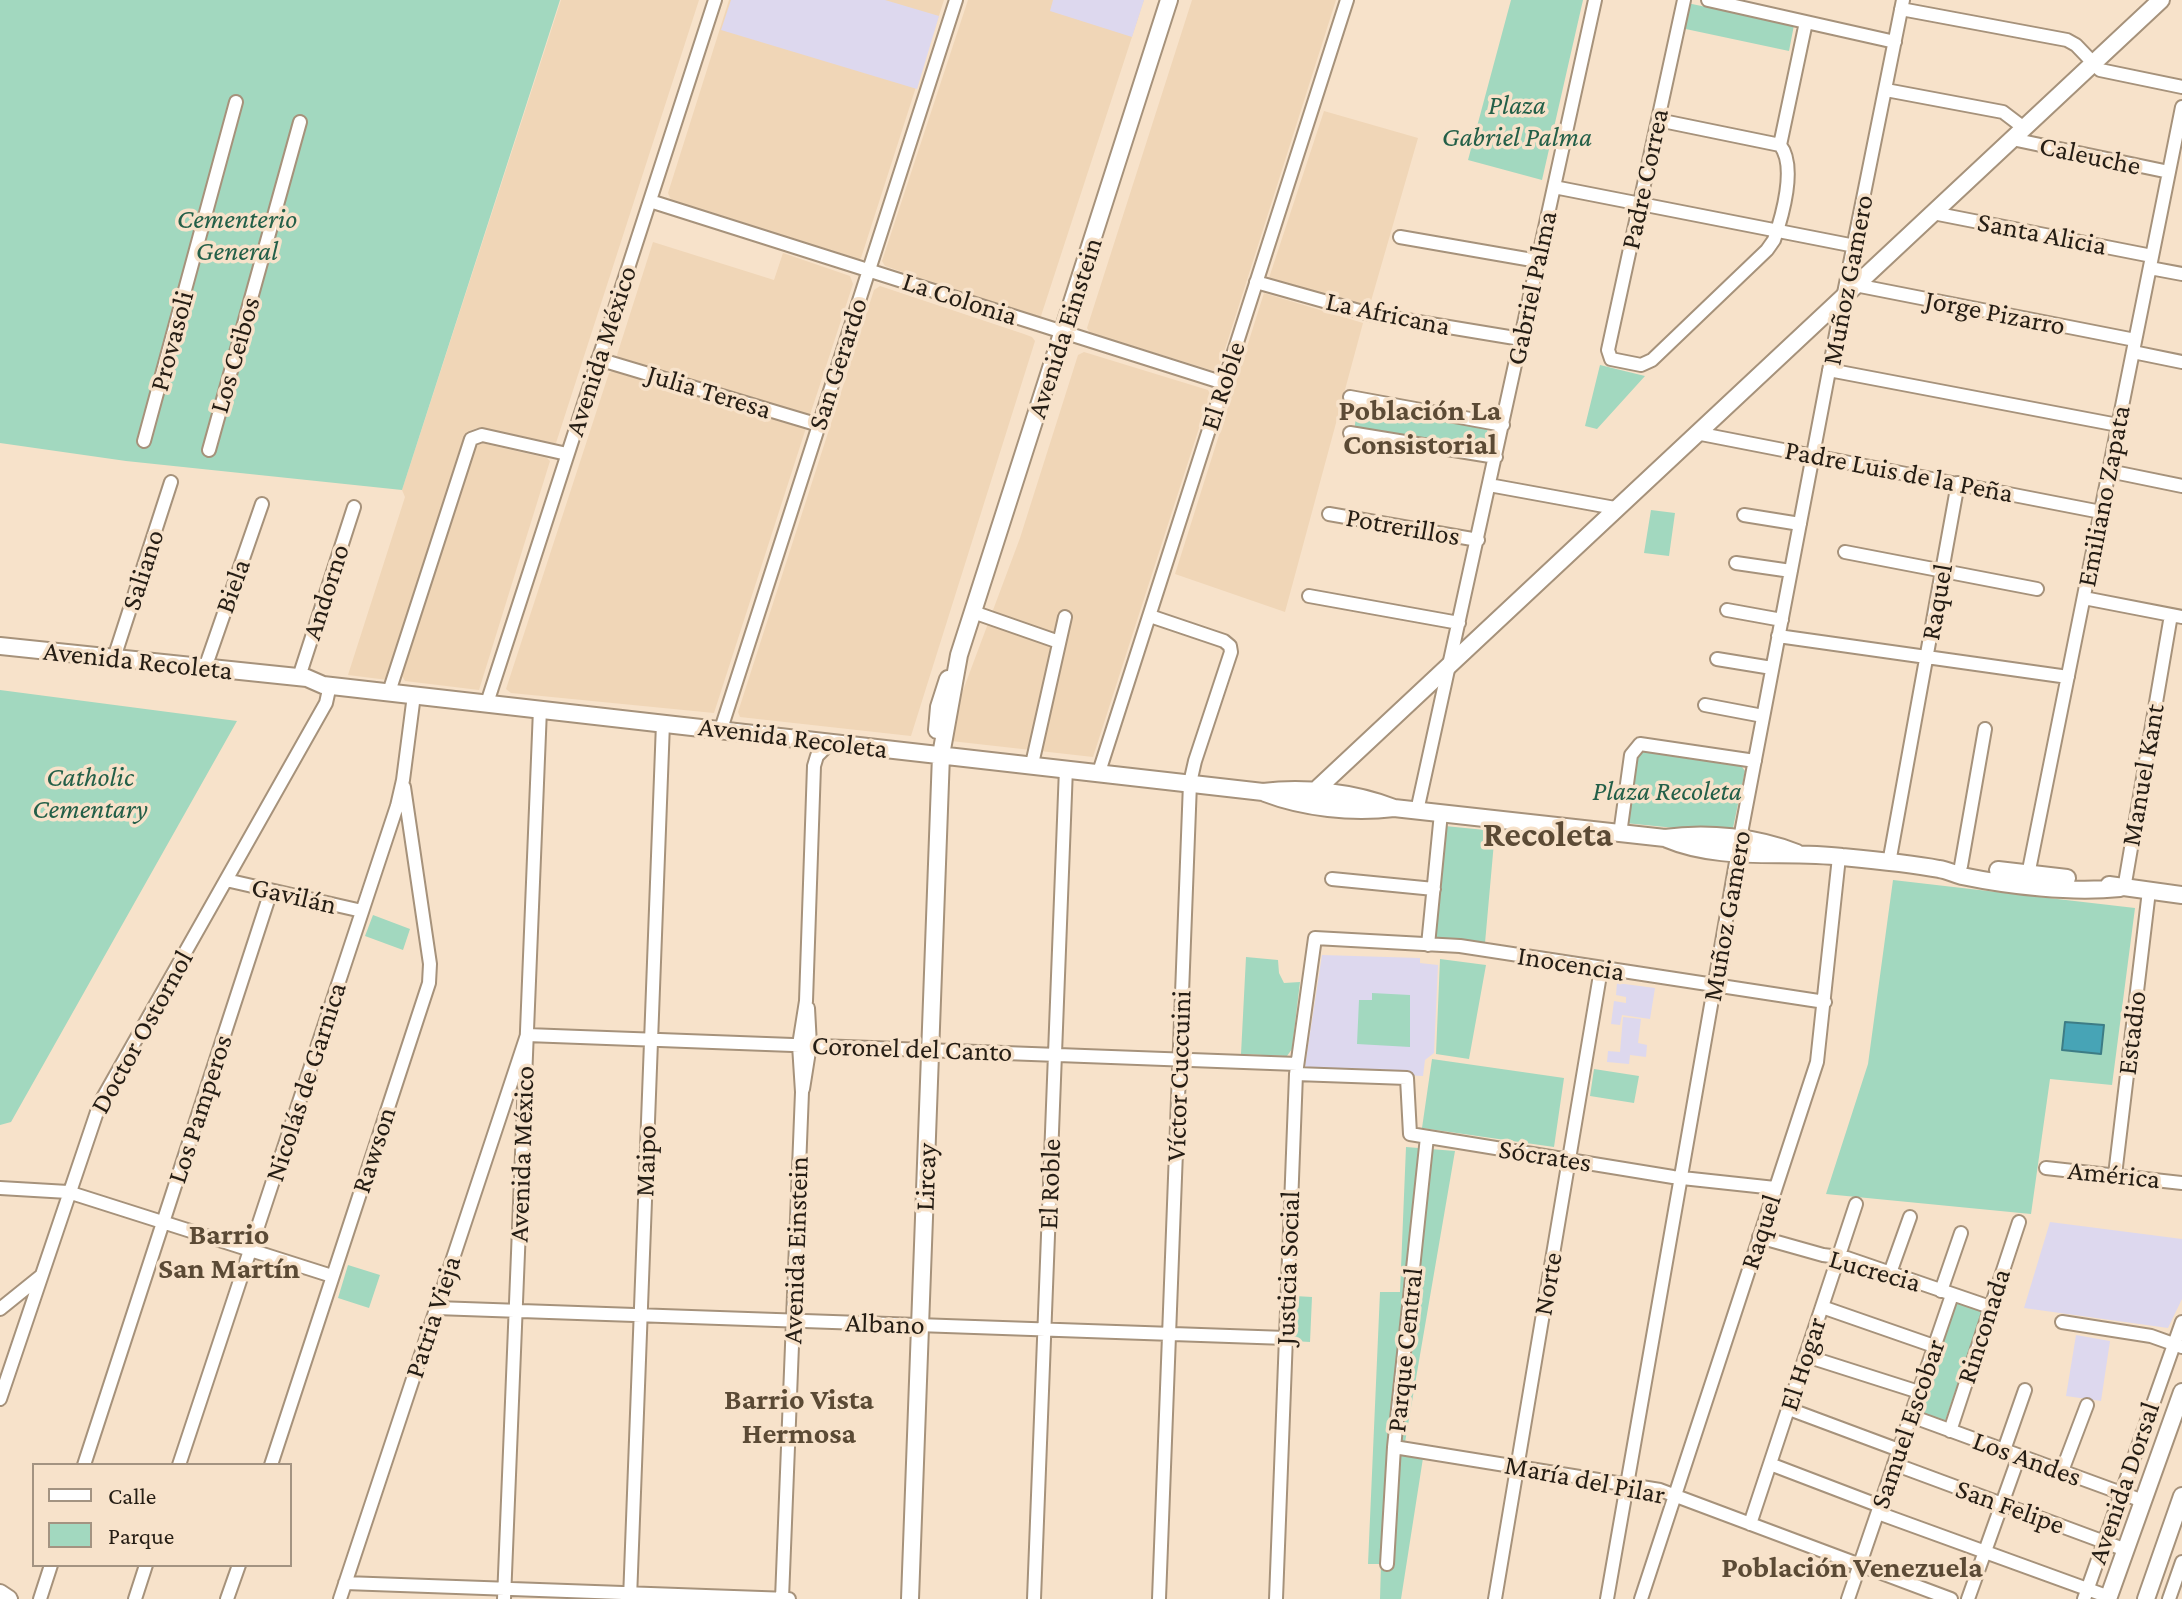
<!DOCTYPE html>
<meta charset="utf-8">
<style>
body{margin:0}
#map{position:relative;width:2182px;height:1599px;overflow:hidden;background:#f7e2ca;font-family:"Crimson Pro",serif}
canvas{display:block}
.legend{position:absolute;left:32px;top:1463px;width:260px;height:104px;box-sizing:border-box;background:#f7e2ca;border:2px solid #a39381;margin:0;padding:10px 14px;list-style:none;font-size:24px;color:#251d14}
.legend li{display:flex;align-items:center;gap:16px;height:40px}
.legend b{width:40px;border:2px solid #a39381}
</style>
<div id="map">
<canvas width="2182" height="1599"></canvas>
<ul class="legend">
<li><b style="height:10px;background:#fff"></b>Calle</li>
<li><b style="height:22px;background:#a2d8bf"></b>Parque</li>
</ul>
</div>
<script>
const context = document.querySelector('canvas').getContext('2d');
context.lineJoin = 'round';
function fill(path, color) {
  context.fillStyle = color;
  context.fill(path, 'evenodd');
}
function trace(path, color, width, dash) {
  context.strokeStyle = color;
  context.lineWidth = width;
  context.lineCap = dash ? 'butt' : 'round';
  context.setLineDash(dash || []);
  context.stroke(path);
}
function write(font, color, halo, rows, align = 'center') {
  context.font = font + ' "Crimson Pro",serif';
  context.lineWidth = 7;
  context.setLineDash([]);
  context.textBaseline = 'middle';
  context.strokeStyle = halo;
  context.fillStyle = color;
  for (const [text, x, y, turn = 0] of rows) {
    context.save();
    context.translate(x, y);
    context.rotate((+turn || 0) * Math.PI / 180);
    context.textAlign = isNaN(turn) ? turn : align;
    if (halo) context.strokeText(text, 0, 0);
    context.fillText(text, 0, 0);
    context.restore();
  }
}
fill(new Path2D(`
 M561,0H699L556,443L553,445L477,428L467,432L388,680L348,675L405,497L402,490Z
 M729,0H944L861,258L857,261L671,200L668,193Z
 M968,0H1144L1041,316L1037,318L885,266L882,261Z
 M1192,0H1336L1219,368L1214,371L1090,333L1087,328Z
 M1324,111L1418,138L1369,308L1269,278Z
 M653,242L774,280L783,253L850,276L853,284L810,415L807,417L619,360L617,355Z
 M880,286L1024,334L1032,337L1035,341L911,736L740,717L738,712L874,290Z
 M1264,293L1363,323L1285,612L1175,574Z
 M1084,352L1208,390L1210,394L1093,757L951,741L959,701L1020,538L1078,355Z
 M614,370L803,424L806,428L714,713L511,693L506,689L609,373Z
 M481,443L547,458L550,461L479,690L405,681L402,676L476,447Z`), '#f0d6b7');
fill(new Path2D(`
 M731,0H885L939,16L917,89L721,30Z
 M1053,0H1144L1132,37L1050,11Z
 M1322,955L1420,958V963L1438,965L1434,1053L1425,1060L1423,1076L1309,1071L1305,1066Z
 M1617,983L1655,988L1650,1019L1622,1015L1620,1025L1611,1024L1614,1001L1626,1003V997L1616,995Z
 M1623,1017L1641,1019L1638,1043L1647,1045L1646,1057L1630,1055L1629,1064L1607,1062L1608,1051L1620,1052Z
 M2050,1222L2182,1239V1299L2168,1328L2024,1308Z
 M2076,1335L2110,1341L2101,1401L2066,1396Z`), '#ddd8ee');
fill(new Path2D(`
 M0,0H560L402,490L126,461L0,443Z
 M1511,0H1583L1542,180L1468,160Z
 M1687,3L1794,25L1789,51L1681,28Z
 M1600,365L1645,376L1597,429L1585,426Z
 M1358,404L1488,427L1483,453L1354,431Z
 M1651,510L1675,513L1669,556L1644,553Z
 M0,690L237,721L11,1122L0,1125Z
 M1641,750L1740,764L1745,771L1733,828L1725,833L1625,823L1636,755Z
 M1445,826L1495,831L1485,943L1435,937L1434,934Z
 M1893,880L2135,908L2112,1085L2050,1079L2031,1214L1826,1194L1868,1064Z
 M373,915L410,929L403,950L365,936Z
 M1246,957L1278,960L1279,973L1284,983L1300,982L1292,1049L1287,1056L1241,1054Z
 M1440,959L1486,965L1469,1059L1436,1054Z
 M1372,993L1410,995V1047L1357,1044L1359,1000H1372Z
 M1432,1059L1564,1078L1554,1147L1422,1128Z
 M1594,1069L1639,1076L1634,1103L1590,1096Z
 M1406,1147L1455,1151L1403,1454L1423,1458L1401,1599H1380L1381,1564H1368L1380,1292H1400Z
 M348,1265L380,1275L369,1308L338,1298Z
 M1295,1296L1312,1297L1310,1342L1293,1341Z
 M1953,1301L1983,1311L1945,1421L1916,1411Z`), '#a2d8bf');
const water = new Path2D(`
 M2065,1022L2104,1025L2101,1054L2062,1050Z`);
fill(water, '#47a4b6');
trace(water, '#3d7c85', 2);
const minor = new Path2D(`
 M1684,0L1608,350L1611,359L1641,365L1652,360L1767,250L1774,240C1782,217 1797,166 1780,145L1806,22
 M1708,0L1895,42
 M1901,9L2067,40L2076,45L2100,70L2182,87
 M1886,90L2003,112L2024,128
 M1658,120L1780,145
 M2012,139L2169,172
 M1554,187L1855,246
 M650,201L1224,383
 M1933,213L2152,256
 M1400,237L1538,261
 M2150,268L2182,274
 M1256,282L1370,314L1521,339
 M1855,285L2135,340
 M2133,352L2182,362
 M598,359L819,425
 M1829,370L2118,425
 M1350,397L1503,425
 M1350,433L1496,457
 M1696,433L2101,512
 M144,441L236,102
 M209,450L300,122
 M2109,471L2182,486
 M1489,485L1615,508
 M1329,514L1478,540
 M1744,515L1800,524
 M1845,552L2037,589
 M1736,563L1791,571
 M1309,596L1459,623
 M2084,598L2182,617
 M1727,610L1782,620
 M973,612L1059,642
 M1150,616L1224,641L1230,646L1231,652L1195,761L1190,783L1159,1599
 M1778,636L2068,677
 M114,658L171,482
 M1717,659L1772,668
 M205,668L262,504
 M299,677L354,507
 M389,692L471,439L482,435L567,454
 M487,703L715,0
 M1705,705L1763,716
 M721,729L956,0
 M1032,764L1065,617
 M1099,772L1347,0
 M1417,811L1595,0
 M1620,834L1631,755L1640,744L1755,761
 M1889,863L1958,483
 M1961,866L1985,729
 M1332,879L1434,889
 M226,880L362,911
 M2027,880L2182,107
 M2124,889L2171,615
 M1428,945L1441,813
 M1296,1074L1407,1078L1410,1134L1673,1177L1775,1188
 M803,1089L810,1045L808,1008
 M2046,1168L2182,1183
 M2115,1175L2149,891
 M0,1188L68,1192L332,1276
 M1759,1237L1823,1255L1847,1258L1990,1307
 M1890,1273L1910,1217
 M1941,1291L1961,1233
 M1822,1307L1934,1346
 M436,1308L1286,1338
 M0,1309L41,1276
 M2062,1322L2151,1336L2182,1347
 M1806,1356L1919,1392
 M0,1399L100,1103L326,703L330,685
 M1789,1409L1899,1450
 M1911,1416L2143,1501
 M1950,1431L2019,1222
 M1394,1447L1660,1490L1951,1599
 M2004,1450L2025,1390
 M1770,1464L1880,1506
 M1894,1464L2126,1550
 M84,1465L271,891
 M179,1465L397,806L403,780L414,695
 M271,1465L429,983L430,964L404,787
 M2062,1471L2087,1405
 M1878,1513L2109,1597
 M1750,1524L1856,1204
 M1387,1564L1394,1447L1427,1137
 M345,1583L789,1599
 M40,1599L51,1565
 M135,1599L146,1565
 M227,1599L239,1565
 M340,1599L527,1035L1297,1064
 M504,1599L540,709
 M630,1599L663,723
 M782,1599L802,1092L799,1045L806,1001L814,766L817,756L831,742
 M1034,1599L1066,768
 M1276,1599L1296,1074L1315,938L1460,946L1825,1002
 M1495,1599L1601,969
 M1607,1599L1742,828L1840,313L1903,0
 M1641,1599L1817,1062L1839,857
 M1848,1599L1952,1295
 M1968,1599L2019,1456
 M2084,1599L2182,1322
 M2169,1599L2182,1562`);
const major = new Path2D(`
 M0,646L307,678L323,685L1263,792C1305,787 1354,792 1394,808
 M937,730L939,707L948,679
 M1265,793C1304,808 1352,813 1394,808L1665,838C1707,832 1757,837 1797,853
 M1302,803L2161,0
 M1667,839C1721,862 1785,850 1842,857C1874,860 1907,863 1939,869C1947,870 1954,874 1962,876C2010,886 2071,893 2120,888
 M1998,870L2067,878
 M2109,885L2182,895
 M0,1593L9,1599
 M910,1599L941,755L959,655L1169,0
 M2108,1599L2182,1392
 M2146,1599L2182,1496`);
trace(minor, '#a6927b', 16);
trace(major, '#a6927b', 20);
trace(minor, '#fff', 12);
trace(major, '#fff', 16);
write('italic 28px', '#235f48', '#f7e2ca', [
 ["Plaza",1517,105],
 ["Gabriel Palma",1517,137],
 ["Cementerio",237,219],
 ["General",237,251],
 ["Catholic",90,777],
 ["Cementary",90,809],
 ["Plaza Recoleta",1667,791]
]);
write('28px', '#251d14', '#f7e2ca', [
 ["Caleuche",2090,156,12],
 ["Padre Correa",1645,179,-78],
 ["Santa Alicia",2042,234,11],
 ["Muñoz Gamero",1848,280,-79],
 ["Gabriel Palma",1532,288,-78],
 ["La Colonia",960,299,18],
 ["Jorge Pizarro",1995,313,11],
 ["La Africana",1388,314,12],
 ["Avenida Einstein",1065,328,-72],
 ["Provasoli",172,341,-75],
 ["Avenida México",601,351,-72],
 ["Los Ceibos",235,355,-74],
 ["San Gerardo",838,364,-72],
 ["El Roble",1223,386,-72],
 ["Julia Teresa",709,392,17],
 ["Padre Luis de la Peña",1899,472,11],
 ["Emiliano Zapata",2104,496,-79],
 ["Potrerillos",1403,527,10],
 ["Saliano",143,570,-72],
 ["Biela",233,586,-70],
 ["Andorno",326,592,-72],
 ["Raquel",1937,602,-80],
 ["Avenida Recoleta",138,661,6],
 ["Avenida Recoleta",793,738,7],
 ["Manuel Kant",2143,775,-80],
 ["Gavilán",294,896,13],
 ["Muñoz Gamero",1727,916,-80],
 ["Inocencia",1571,964,9],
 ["Doctor Ostornol",142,1032,-61],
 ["Estadio",2132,1033,-83],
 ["Coronel del Canto",912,1049,2],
 ["Víctor Cuccuini",1179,1076,-88],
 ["Nicolás de Garnica",306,1082,-72],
 ["Los Pamperos",200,1109,-72],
 ["Rawson",374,1150,-72],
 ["Avenida México",522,1154,-88],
 ["Sócrates",1545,1156,9],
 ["Maipo",646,1161,-88],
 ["América",2114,1175,6],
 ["Lircay",926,1177,-88],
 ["El Roble",1050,1184,-88],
 ["Raquel",1761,1232,-72],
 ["Avenida Einstein",796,1250,-88],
 ["Justicia Social",1288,1268,-88],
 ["Lucrecia",1875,1271,16],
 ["Norte",1548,1284,-80],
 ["Patria Vieja",433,1317,-72],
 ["Albano",885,1324,2],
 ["Rinconada",1984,1326,-72],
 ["Parque Central",1405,1350,-84],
 ["El Hogar",1803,1364,-72],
 ["Samuel Escobar",1908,1424,-71],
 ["Los Andes",2027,1459,20],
 ["María del Pilar",1585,1480,11],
 ["Avenida Dorsal",2124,1483,-71],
 ["San Felipe",2010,1507,20]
]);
write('bold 30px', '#5b4a35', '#f7e2ca', [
 ["Población La",1420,411],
 ["Consistorial",1420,445],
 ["Barrio",229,1235],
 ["San Martín",229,1269],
 ["Barrio Vista",799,1400],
 ["Hermosa",799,1434],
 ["Población Venezuela",1852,1568]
]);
write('bold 36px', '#5b4a35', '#f7e2ca', [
 ["Recoleta",1548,835]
]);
</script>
